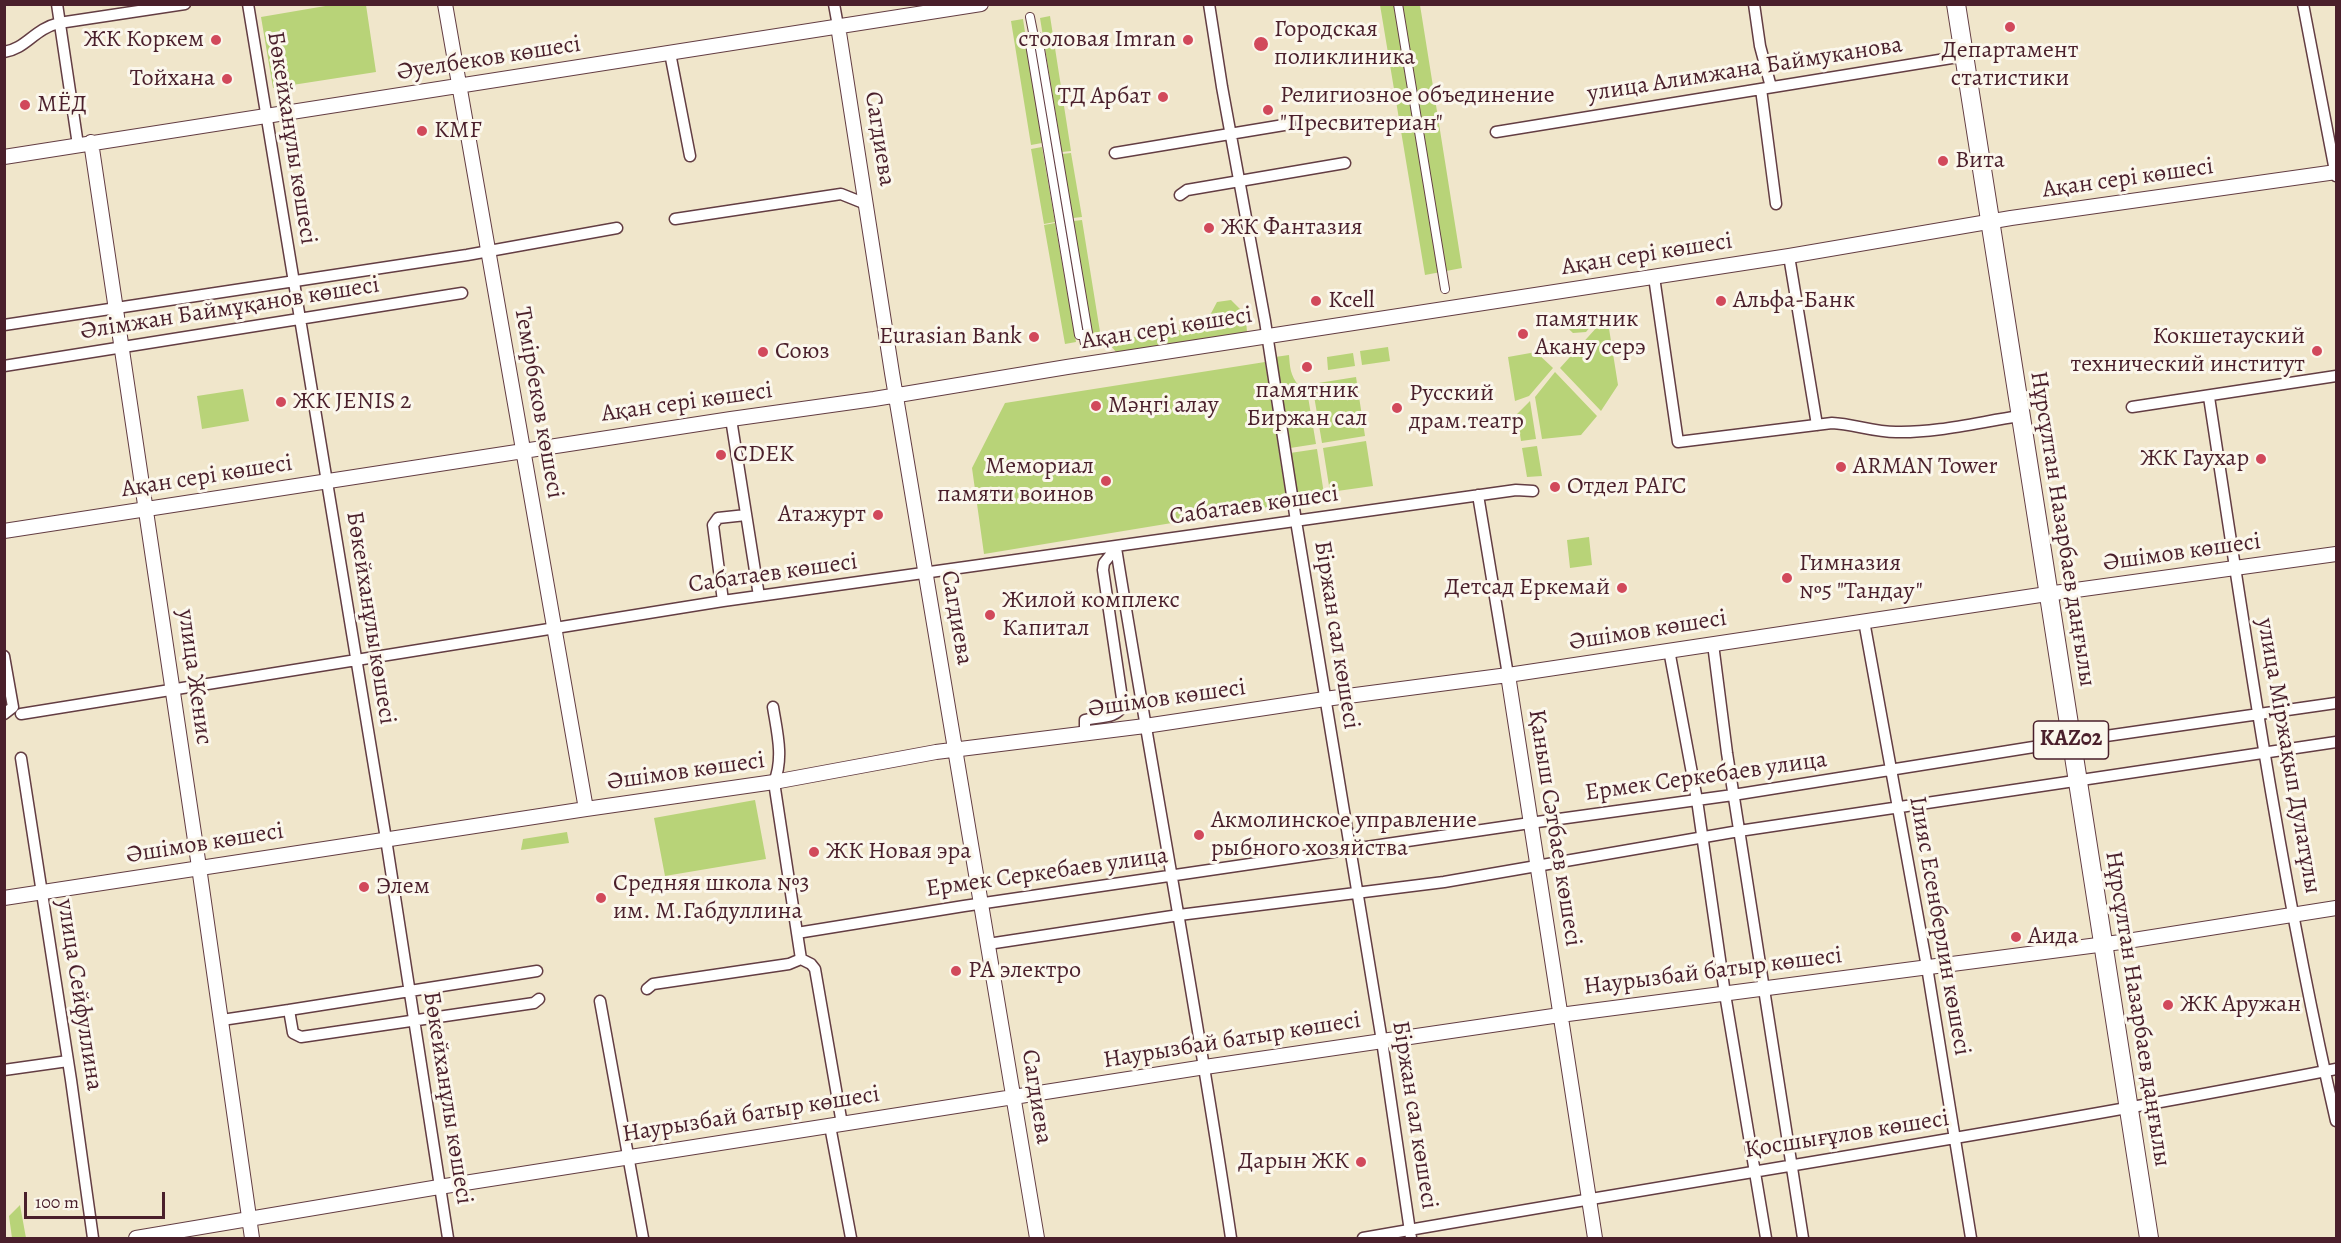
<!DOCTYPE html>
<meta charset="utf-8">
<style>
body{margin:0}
#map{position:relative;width:2341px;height:1243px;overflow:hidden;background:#f0e6cb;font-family:Alegreya,serif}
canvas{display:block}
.frame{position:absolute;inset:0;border:6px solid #4a1f2b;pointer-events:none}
.scale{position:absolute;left:24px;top:1192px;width:141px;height:27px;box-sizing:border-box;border:3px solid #4a1f2b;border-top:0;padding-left:8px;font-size:18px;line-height:21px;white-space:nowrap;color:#4a1f2b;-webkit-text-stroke:4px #fbf7ec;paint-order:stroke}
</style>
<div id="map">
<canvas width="2341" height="1243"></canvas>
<div class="frame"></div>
<div class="scale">100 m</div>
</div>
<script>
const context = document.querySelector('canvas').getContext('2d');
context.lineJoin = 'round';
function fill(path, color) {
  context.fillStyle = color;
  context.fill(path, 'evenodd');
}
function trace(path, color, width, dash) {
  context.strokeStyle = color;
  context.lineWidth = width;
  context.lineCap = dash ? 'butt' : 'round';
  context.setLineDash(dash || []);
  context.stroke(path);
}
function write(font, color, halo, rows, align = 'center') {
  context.font = font + ' Alegreya,serif';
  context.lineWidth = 6;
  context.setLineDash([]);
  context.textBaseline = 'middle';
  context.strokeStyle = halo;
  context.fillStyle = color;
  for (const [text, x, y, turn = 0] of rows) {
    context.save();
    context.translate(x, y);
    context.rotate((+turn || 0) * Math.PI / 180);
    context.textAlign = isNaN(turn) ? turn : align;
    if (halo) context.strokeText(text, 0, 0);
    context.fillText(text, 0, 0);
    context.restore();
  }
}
fill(new Path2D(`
 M337,4L366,5L376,72L273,88L261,17Z
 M1380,5H1420L1462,268L1425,275Z
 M1050,16L1071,151L1062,152L1040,18Z
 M1023,19L1042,143L1031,145L1011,21Z
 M1042,147L1055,222L1044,224L1031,149Z
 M1071,153L1082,217L1073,218L1062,154Z
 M1082,220L1101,338L1092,339L1073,221Z
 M1055,223L1076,342L1065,344L1044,225Z
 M1231,300L1245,314L1208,319L1217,302Z
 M1601,314L1586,332L1573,333L1560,321Z
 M1607,316L1618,385L1601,411L1560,368Z
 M1246,320L1247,332L1116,352L1107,341Z
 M1388,347L1390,361L1362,365L1360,351Z
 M1536,352L1553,368L1529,396L1515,401L1508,357Z
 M1353,353L1355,366L1328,370L1327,357Z
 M1289,355C1290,367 1290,375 1299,386L1306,385L1316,444L1290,448L1275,357Z
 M1265,362L1287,504L984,554L972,468L1005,403Z
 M1555,372L1597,416L1581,435L1542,439L1535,397Z
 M1356,377L1365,436L1322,443L1312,384Z
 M243,389L249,421L202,429L197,396Z
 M1530,401L1536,439L1521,441L1517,414Z
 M1366,441L1373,486L1330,492L1323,448Z
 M1537,446L1542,476L1527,477L1522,448Z
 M1317,449L1324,494L1297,498L1290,453Z
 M1589,537L1592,565L1570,568L1567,540Z
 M755,800L766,859L665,876L654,818Z
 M567,832L569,843L521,850L523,839Z
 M20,1205L26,1238H12L9,1216Z`), '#b8d378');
const pedestrian = new Path2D(`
 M1398,4L1445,289
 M1030,17L1034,37H1038L1088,333L1079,335L1029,38L1034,37
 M1083,334L1085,344`);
const minor = new Path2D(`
 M57,4L78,145
 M248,4L386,839L448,1238
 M834,4L838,26
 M1209,4L1222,87L1265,321L1296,521L1382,1041L1411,1238
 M1754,4L1760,46L1771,87
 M2303,4L2336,176
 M4,52C26,49 34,29 59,23L185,4
 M670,53L690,156
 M1761,89L1776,204
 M1496,132L1964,56
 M1115,153L1290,124
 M1180,195L1187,190L1345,163
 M675,219L841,194L866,204
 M1789,256L1817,425
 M1654,277L1678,442L1832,423C1853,424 1874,432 1896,432C1937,433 1979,422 2020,416
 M4,325L467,255L617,228
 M4,366L462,293
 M2209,397C2246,639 2281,882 2336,1121
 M2132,407L2336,376
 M731,419L759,596
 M1478,495L1508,675
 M1116,548C1153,778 1197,1008 1231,1238
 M723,601L713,525L718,518L746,515
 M1864,621L1927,967L1971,1238
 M1713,644L1727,753L1803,1238
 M1669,650L1697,800L1725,994L1766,1238
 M4,656L13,707L4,714
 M773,707C777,732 784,758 774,782L799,946L801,959L811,964L815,969L842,1124
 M21,714L723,601L1516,490L1533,491
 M1085,734V720C1098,716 1116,720 1123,705L1103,570L1104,563L1116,548
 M21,758L71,1080L93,1238
 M797,933L964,906L1530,823L1733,795L2071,741L2336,703
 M988,944L1179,915L1444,882L1739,831L2336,742
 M647,989L653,984L789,964L801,959
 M600,1001L643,1238
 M289,1010L537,971
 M222,1020L289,1010L293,1033L301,1037L534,1003L539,999
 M4,1070L68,1061
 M830,1126L851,1238
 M1363,1238C1687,1181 2013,1132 2336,1069`);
const tertiary = new Path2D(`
 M445,4L586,809
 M838,26L892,373L1037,1238
 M91,142L199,867L252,1238
 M4,157L981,4
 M4,531L731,419L874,399L1067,367L1789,256L2011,218L2336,172
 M1508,675L1595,1238
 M4,898L586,809L774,782L936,752L1145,726L1325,699L1508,675L2047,594L2336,554
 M136,1238L439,1187L1205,1067L1560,1015L2121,942L2336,908`);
const trunk = new Path2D(`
 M1956,4C2022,415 2084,827 2149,1238`);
trace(pedestrian, '#633d43', 10);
trace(minor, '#633d43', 13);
trace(tertiary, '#633d43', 16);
trace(trunk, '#633d43', 20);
trace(pedestrian, '#fff', 8);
trace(minor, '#fff', 10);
trace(tertiary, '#fff', 14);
trace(trunk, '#fff', 18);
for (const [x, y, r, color] of [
 [2010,27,6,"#d1495b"],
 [216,40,6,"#d1495b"],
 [1188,40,6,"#d1495b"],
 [1261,44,8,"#d1495b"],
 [227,79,6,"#d1495b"],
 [1163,97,6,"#d1495b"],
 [25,105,6,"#d1495b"],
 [1268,110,6,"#d1495b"],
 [422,131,6,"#d1495b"],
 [1943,161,6,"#d1495b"],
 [1209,228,6,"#d1495b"],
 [1316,301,6,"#d1495b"],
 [1721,301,6,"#d1495b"],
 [1523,334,6,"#d1495b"],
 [1034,337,6,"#d1495b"],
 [2317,351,6,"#d1495b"],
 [763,352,6,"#d1495b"],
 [1307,367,6,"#d1495b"],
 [281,402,6,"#d1495b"],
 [1096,406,6,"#d1495b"],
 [1397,408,6,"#d1495b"],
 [721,455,6,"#d1495b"],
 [2261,459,6,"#d1495b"],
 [1841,467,6,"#d1495b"],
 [1106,481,6,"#d1495b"],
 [1555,487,6,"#d1495b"],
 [878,515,6,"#d1495b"],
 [1787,578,6,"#d1495b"],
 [1622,588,6,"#d1495b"],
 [990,615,6,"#d1495b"],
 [1199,835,6,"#d1495b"],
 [814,852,6,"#d1495b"],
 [364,887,6,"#d1495b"],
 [601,898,6,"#d1495b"],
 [2016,937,6,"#d1495b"],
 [956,971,6,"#d1495b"],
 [2168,1005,6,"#d1495b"],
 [1361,1162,6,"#d1495b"]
]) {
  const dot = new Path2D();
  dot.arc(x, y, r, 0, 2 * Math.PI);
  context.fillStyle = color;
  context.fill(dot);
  trace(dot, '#fbf7ec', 2);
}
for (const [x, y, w] of [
 [2071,740,75]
]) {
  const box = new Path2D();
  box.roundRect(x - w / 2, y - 19, w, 38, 4.5);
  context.fillStyle = '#fbf7ec';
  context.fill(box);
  trace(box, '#4a1f2b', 1.5);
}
write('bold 22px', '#4a1f2b', null, [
 ["KАZ02",2071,740]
]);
write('24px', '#4a1f2b', '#fbf7ec', [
 ["Городская",1274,30],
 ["поликлиника",1274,58],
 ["ЖК Коркем",204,40,"right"],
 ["столовая Imran",1176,40,"right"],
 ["Департамент",2010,51,"center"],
 ["статистики",2010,79,"center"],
 ["Тойхана",215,79,"right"],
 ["Религиозное объединение",1280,96],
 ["\"Пресвитериан\"",1280,124],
 ["ТД Арбат",1151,97,"right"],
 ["МЁД",37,105],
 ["KMF",434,131],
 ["Вита",1955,161],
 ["ЖК Фантазия",1221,228],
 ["Kcell",1328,301],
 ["Альфа-Банк",1733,301],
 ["памятник",1535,320],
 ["Акану серэ",1535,348],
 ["Eurasian Bank",1022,337,"right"],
 ["Кокшетауский",2305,337,"right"],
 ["технический институт",2305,365,"right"],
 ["Союз",775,352],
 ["памятник",1307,391,"center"],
 ["Биржан сал",1307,419,"center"],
 ["Русский",1409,394],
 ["драм.театр",1409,422],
 ["ЖК JENIS 2",293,402],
 ["Мәңгі алау",1108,406],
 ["CDEK",733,455],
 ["ЖК Гаухар",2249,459,"right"],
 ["Мемориал",1094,467,"right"],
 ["памяти воинов",1094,495,"right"],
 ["ARMAN Tower",1853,467],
 ["Отдел РАГС",1567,487],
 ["Атажурт",866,515,"right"],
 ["Гимназия",1799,564],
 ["№5 \"Тандау\"",1799,592],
 ["Детсад Еркемай",1610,588,"right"],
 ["Жилой комплекс",1002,601],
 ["Капитал",1002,629],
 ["Акмолинское управление",1211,821],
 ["рыбного хозяйства",1211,849],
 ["ЖК Новая эра",826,852],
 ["Средняя школа №3",613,884],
 ["им. М.Габдуллина",613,912],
 ["Элем",376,887],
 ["Аида",2028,937],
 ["РА электро",968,971],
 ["ЖК Аружан",2180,1005],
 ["Дарын ЖК",1349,1162,"right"]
], 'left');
write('24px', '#4a1f2b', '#fbf7ec', [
 ["Әуелбеков көшесі",489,59,-9],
 ["улица Алимжана Баймуканова",1745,70,-9],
 ["Бөкейханұлы көшесі",291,138,81],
 ["Сагдиева",879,139,81],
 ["Ақан сері көшесі",2128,179,-8],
 ["Ақан сері көшесі",1647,255,-9],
 ["Әлімжан Баймұқанов көшесі",230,309,-9],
 ["Ақан сері көшесі",1167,329,-9],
 ["Темірбеков көшесі",538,403,80],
 ["Ақан сері көшесі",687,403,-8],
 ["Ақан сері көшесі",207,477,-9],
 ["Сабатаев көшесі",1254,506,-8],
 ["Нұрсұлтан Назарбаев даңғылы",2062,529,81],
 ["Әшімов көшесі",2182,553,-8],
 ["Сабатаев көшесі",773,574,-8],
 ["Бөкейханұлы көшесі",370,618,81],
 ["Сагдиева",956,618,80],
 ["Әшімов көшесі",1648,631,-9],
 ["Біржан сал көшесі",1336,635,81],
 ["улица Женис",194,677,82],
 ["Әшімов көшесі",1167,699,-8],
 ["улица Міржақып Дулатұлы",2288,756,80],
 ["Әшімов көшесі",686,772,-8],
 ["Ермек Серкебаев улица",1706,777,-8],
 ["Қаныш Сәтбаев көшесі",1554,828,81],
 ["Әшімов көшесі",205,844,-9],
 ["Ермек Серкебаев улица",1047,873,-8],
 ["Ілияс Есенберлин көшесі",1939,926,80],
 ["Наурызбай батыр көшесі",1713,972,-7],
 ["улица Сейфуллина",79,995,81],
 ["Нұрсұлтан Назарбаев даңғылы",2137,1009,81],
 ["Наурызбай батыр көшесі",1232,1041,-9],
 ["Сагдиева",1036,1097,81],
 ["Бөкейханұлы көшесі",447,1098,81],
 ["Наурызбай батыр көшесі",751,1115,-9],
 ["Біржан сал көшесі",1414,1115,81],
 ["Қосшығұлов көшесі",1847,1135,-9]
]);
</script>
